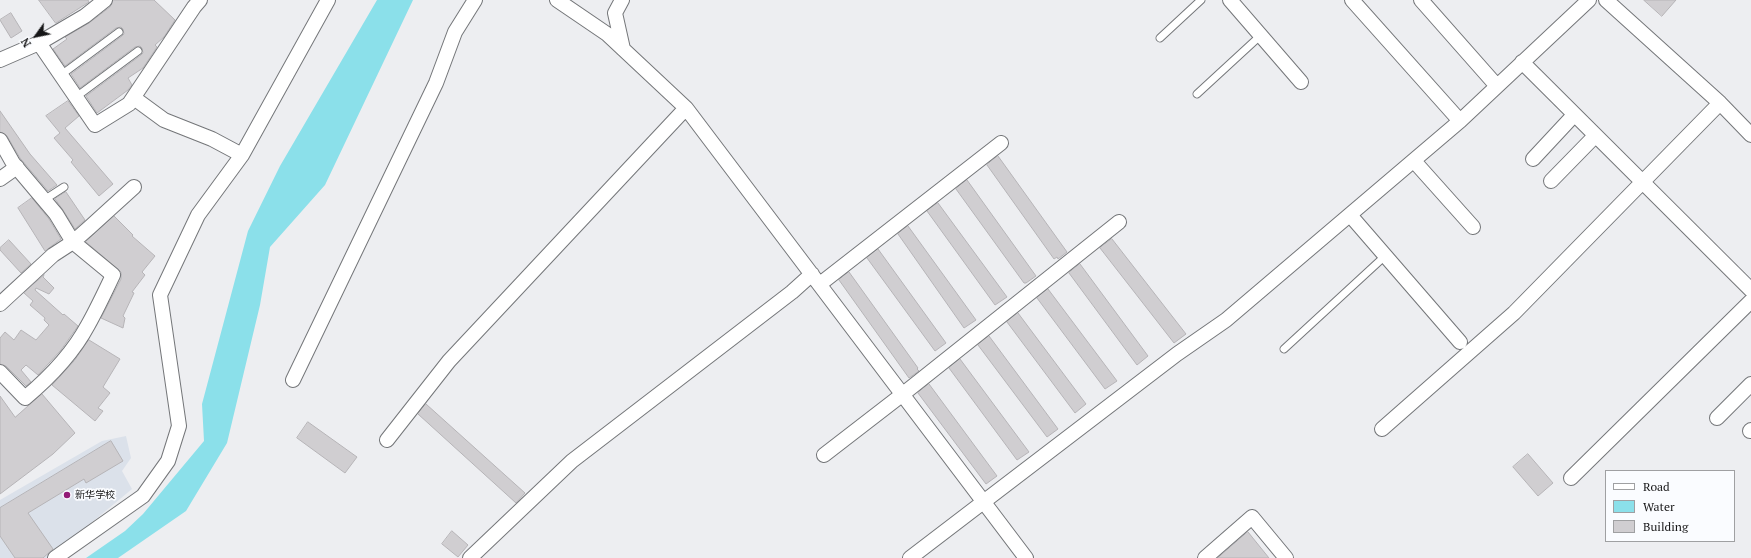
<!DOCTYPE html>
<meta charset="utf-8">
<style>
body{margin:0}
#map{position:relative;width:1751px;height:558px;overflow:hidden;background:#edeef1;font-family:"PT Serif",serif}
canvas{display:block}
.legend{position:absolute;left:1605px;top:470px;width:130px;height:72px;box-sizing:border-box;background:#fafcff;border:1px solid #9fa0a2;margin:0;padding:5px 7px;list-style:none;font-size:12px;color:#161617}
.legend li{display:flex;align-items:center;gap:8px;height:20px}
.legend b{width:20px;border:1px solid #9fa0a2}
.north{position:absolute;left:16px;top:16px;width:40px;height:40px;-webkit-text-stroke:3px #fafcff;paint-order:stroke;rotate:237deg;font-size:11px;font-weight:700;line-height:16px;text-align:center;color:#161617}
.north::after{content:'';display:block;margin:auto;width:14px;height:18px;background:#161617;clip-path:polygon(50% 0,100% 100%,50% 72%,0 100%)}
</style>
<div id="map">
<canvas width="1751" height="558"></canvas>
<ul class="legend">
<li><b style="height:5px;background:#fff"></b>Road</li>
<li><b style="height:11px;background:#8be0ea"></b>Water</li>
<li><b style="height:11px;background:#d0ced1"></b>Building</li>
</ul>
<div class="north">N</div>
</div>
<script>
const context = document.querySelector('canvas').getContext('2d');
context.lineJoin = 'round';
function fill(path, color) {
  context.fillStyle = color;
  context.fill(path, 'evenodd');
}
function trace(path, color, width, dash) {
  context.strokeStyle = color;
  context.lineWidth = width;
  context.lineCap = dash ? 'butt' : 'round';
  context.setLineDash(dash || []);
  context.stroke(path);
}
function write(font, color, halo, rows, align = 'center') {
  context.font = font + ' "PT Serif","Noto Sans SC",serif';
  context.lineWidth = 3.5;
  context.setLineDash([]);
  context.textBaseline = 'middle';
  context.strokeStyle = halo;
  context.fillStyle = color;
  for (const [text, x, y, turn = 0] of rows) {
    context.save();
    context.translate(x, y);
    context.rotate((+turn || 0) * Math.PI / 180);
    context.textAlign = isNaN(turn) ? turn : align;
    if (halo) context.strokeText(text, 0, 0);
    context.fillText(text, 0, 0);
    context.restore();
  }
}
fill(new Path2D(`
 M126,436L131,458L122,471L132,489L49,558H0V500L102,441Z`), '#dbe1ea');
fill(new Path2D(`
 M377,0H413L325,185L270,247L260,305L227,443L186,511L118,558H86L125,531L143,514L204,441L202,404L248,231L280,166Z`), '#8be0ea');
const building = new Path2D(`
 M39,0H88L89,2L56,23Z
 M113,0H154L175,20L164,37L155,45L157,47L143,68L128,78L132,85L128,90L97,113L86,96L141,55L143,53L142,48L140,46L135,47L80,88L71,74L122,36L124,34L123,29L121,27L116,28L65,66L53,49L67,39L65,37L89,23L110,7Z
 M1644,0H1676L1662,16Z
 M11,13L22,31L11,38L0,20Z
 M68,101L79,116L65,128L113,184L99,196L71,162L73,160L54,138L60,133L46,116Z
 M0,111L30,154L57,185L48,191L20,158L7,136L0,132Z
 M998,156L1067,252L1058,259L1057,257L1054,259L987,165Z
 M967,180L1036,276L1026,283H1024L956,189Z
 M66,192L85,220L75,229L63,210L55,199Z
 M32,198L49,219L61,239L45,251L18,208Z
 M938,203L1007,297L995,305L927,211Z
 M114,216L133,235L132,236L155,256L142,272L145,275L132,292L134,293L123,316L125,318L123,328L101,318L121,279V272L86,242Z
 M908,226L976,320L964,328L898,234Z
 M1112,239L1186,334L1174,343L1100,248Z
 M9,240L31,264L21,273L0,250V248Z
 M878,249L946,343L935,351L867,258Z
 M1080,264L1148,356L1137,365L1069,273Z
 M849,272L918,368L917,369L919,371L909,378L839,280Z
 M44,275L43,277L54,288L49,294L36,288L35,290L63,315L64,314L78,326L61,350L38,375L26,365L21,370L31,382L26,386L6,366L0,364V338L5,332L14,340L21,330L36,340L49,325L44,320L45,318L30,305L33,301L24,293Z
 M1048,289L1117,381L1105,389L1037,298Z
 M1018,313L1086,404L1075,413L1007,322Z
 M989,336L1058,429L1047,437L978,345Z
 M89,340L120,359L103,387L110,393L98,408L103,411L95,421L52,385L74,361Z
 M960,359L1029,452L1017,460L949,368Z
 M929,384L997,476L986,484L918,393Z
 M42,394L75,433L53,454L0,494V396L15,417Z
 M426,404L525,493L516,503L418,414Z
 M308,422L357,457L345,473L297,438Z
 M111,441L123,461L86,483L84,479L28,513L53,549L43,558H15L0,536V508Z
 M1528,454L1553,483L1538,496L1513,467Z
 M452,531L468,545L458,557L442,544Z
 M1248,532L1269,558H1218Z`);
fill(building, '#d0ced1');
trace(building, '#b6b4b7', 1);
const lane = new Path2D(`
 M1160,38L1201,0
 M61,75L119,32
 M1197,94L1260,36
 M76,97L138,51
 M44,200L64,187
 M1284,349L1385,256`);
const street = new Path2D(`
 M557,0L607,34L686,108L1026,558
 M622,0L615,13L623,49
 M1230,0L1301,82
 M1352,0L1460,121
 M1421,0L1496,85
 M1606,0L1720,103L1751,135
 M39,43L85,16L105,0
 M0,60L39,43L95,125L129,104L194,7L200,0
 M1522,62L1751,290
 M134,98L164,120L212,139L242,155
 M0,140L13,163L56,214L73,242L113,275C105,292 97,309 88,325C73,353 49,378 25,398L0,372
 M1533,159L1574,115
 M1414,161L1473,227
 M0,179L17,167
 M1551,181L1595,136
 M1350,215L1460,342
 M820,284L1001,143
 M0,304L53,255L73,242L90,227L134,187
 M293,380L436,83L455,32L475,0
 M1717,418L1751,384
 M1382,429L1514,313L1720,103
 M1750,431L1751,430
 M387,440L449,361L686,108
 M824,455L903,394L1119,222
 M1571,478L1751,301
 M55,558L143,496L168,461L179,426L160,295L198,215L242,155L328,0
 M470,558L572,461L792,292L812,274
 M910,558L1177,354L1226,320L1460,121L1589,0
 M1205,558L1252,517L1286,558`);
trace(lane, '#747679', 9);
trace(street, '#747679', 16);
trace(lane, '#fff', 7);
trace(street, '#fff', 14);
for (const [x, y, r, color] of [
 [67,495,4,"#931a76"]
]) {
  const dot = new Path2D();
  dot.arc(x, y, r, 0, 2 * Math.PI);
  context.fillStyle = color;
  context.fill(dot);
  trace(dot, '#fafcff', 1.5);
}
write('10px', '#161617', '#fafcff', [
 ["新华学校",75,495]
], 'left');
</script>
